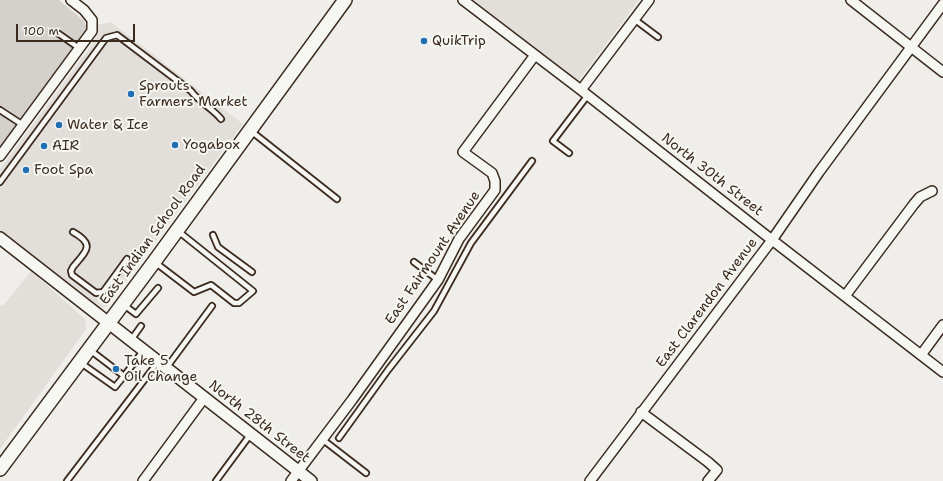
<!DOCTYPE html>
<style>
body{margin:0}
#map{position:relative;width:943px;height:481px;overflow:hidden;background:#efeeea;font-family:"Shantell Sans",sans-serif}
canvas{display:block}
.scale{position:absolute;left:16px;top:24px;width:119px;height:18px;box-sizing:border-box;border:2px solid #3b2a1e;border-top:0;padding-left:5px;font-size:12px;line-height:14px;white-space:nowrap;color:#3b2a1e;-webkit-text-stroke:3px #f6f6f2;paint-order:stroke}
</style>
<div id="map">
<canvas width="943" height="481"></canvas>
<div class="scale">100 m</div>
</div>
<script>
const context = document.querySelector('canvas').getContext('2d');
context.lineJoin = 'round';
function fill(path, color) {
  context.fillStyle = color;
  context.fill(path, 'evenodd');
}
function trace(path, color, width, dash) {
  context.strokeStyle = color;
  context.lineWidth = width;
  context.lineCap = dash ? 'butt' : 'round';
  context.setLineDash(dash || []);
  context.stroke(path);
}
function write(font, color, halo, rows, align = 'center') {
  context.font = font + ' "Shantell Sans",sans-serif';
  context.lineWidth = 4;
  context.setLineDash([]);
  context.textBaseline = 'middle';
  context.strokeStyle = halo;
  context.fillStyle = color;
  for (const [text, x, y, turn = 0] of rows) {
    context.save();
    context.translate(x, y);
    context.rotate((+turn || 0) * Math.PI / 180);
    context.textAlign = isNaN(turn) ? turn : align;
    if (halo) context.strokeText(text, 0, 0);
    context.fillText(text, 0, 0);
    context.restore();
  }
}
fill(new Path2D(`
 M472,0H639L577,83Z
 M111,22L243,124L108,305L106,307L100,308L0,231V169L94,42L98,33V25Z
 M31,271L85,319L86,329L0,449V304L3,306Z`), '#e2dfdb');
fill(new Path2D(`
 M0,0H59L84,21L87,29L0,147Z`), '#d4d1cc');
const service = new Path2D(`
 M634,19L658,37
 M59,34L79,48
 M0,110L23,125
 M251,131L337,199
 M569,153L553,141L588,95
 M0,182L106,38L117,35L191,91C199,102 212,108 221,119
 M73,232C96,245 86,251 73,267L71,271L72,275L96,293L103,292L127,259
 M213,235L218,247L252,272
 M414,262L438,280
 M156,263L194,292L211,285L234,303H239L253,291L178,231
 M124,305L136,314L158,288
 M131,340L141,326
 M90,350L124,376L143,351
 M81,363L115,387L124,376
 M167,367L212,306
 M339,438L388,370L434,311L471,243L532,161
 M322,439L366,473
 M67,481L158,362
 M216,481L250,435`);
const minor = new Path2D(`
 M463,0L581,90L763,233L943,372
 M851,0L943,72
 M581,90L649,0
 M0,156L92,31V20L84,10L71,0
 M845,296L914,204L920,197L932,191
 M921,355L943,325
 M641,412L708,462L717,470L708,481
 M143,481L204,398
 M291,481L352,400L438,280L459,239L495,190V181L492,173L463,152L535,55
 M590,481L772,240L819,172L943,4`);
const tertiary = new Path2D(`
 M0,238L311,481`);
const secondary = new Path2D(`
 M0,469L154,262L345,0`);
trace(service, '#3b2a1e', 8);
trace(minor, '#3b2a1e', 12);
trace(tertiary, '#3b2a1e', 14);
trace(secondary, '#3b2a1e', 16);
trace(service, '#f6f6f2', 4.5);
trace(minor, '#f6f6f2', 9);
trace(tertiary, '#f6f6f2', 11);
trace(secondary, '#f6f6f2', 13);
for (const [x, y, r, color] of [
 [424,41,4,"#1f6fb2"],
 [131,94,4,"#1f6fb2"],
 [59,125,4,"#1f6fb2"],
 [175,145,4,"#1f6fb2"],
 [44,146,4,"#1f6fb2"],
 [26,170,4,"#1f6fb2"],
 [116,369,4,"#1f6fb2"]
]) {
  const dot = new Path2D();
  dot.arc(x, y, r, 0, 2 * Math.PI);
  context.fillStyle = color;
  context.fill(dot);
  trace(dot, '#f6f6f2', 1.5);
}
write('14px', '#3b2a1e', '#f6f6f2', [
 ["QuikTrip",432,41],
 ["Sprouts",139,86],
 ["Farmers Market",139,102],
 ["Water & Ice",67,125],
 ["Yogabox",183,145],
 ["AIR",52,146],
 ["Foot Spa",34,170],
 ["Take 5",124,361],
 ["Oil Change",124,377]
], 'left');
write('14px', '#3b2a1e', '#f6f6f2', [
 ["North 30th Street",712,175,38],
 ["East Indian School Road",153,235,-54],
 ["East Fairmount Avenue",433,258,-56],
 ["East Clarendon Avenue",707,303,-53],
 ["North 28th Street",259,422,38]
]);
</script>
